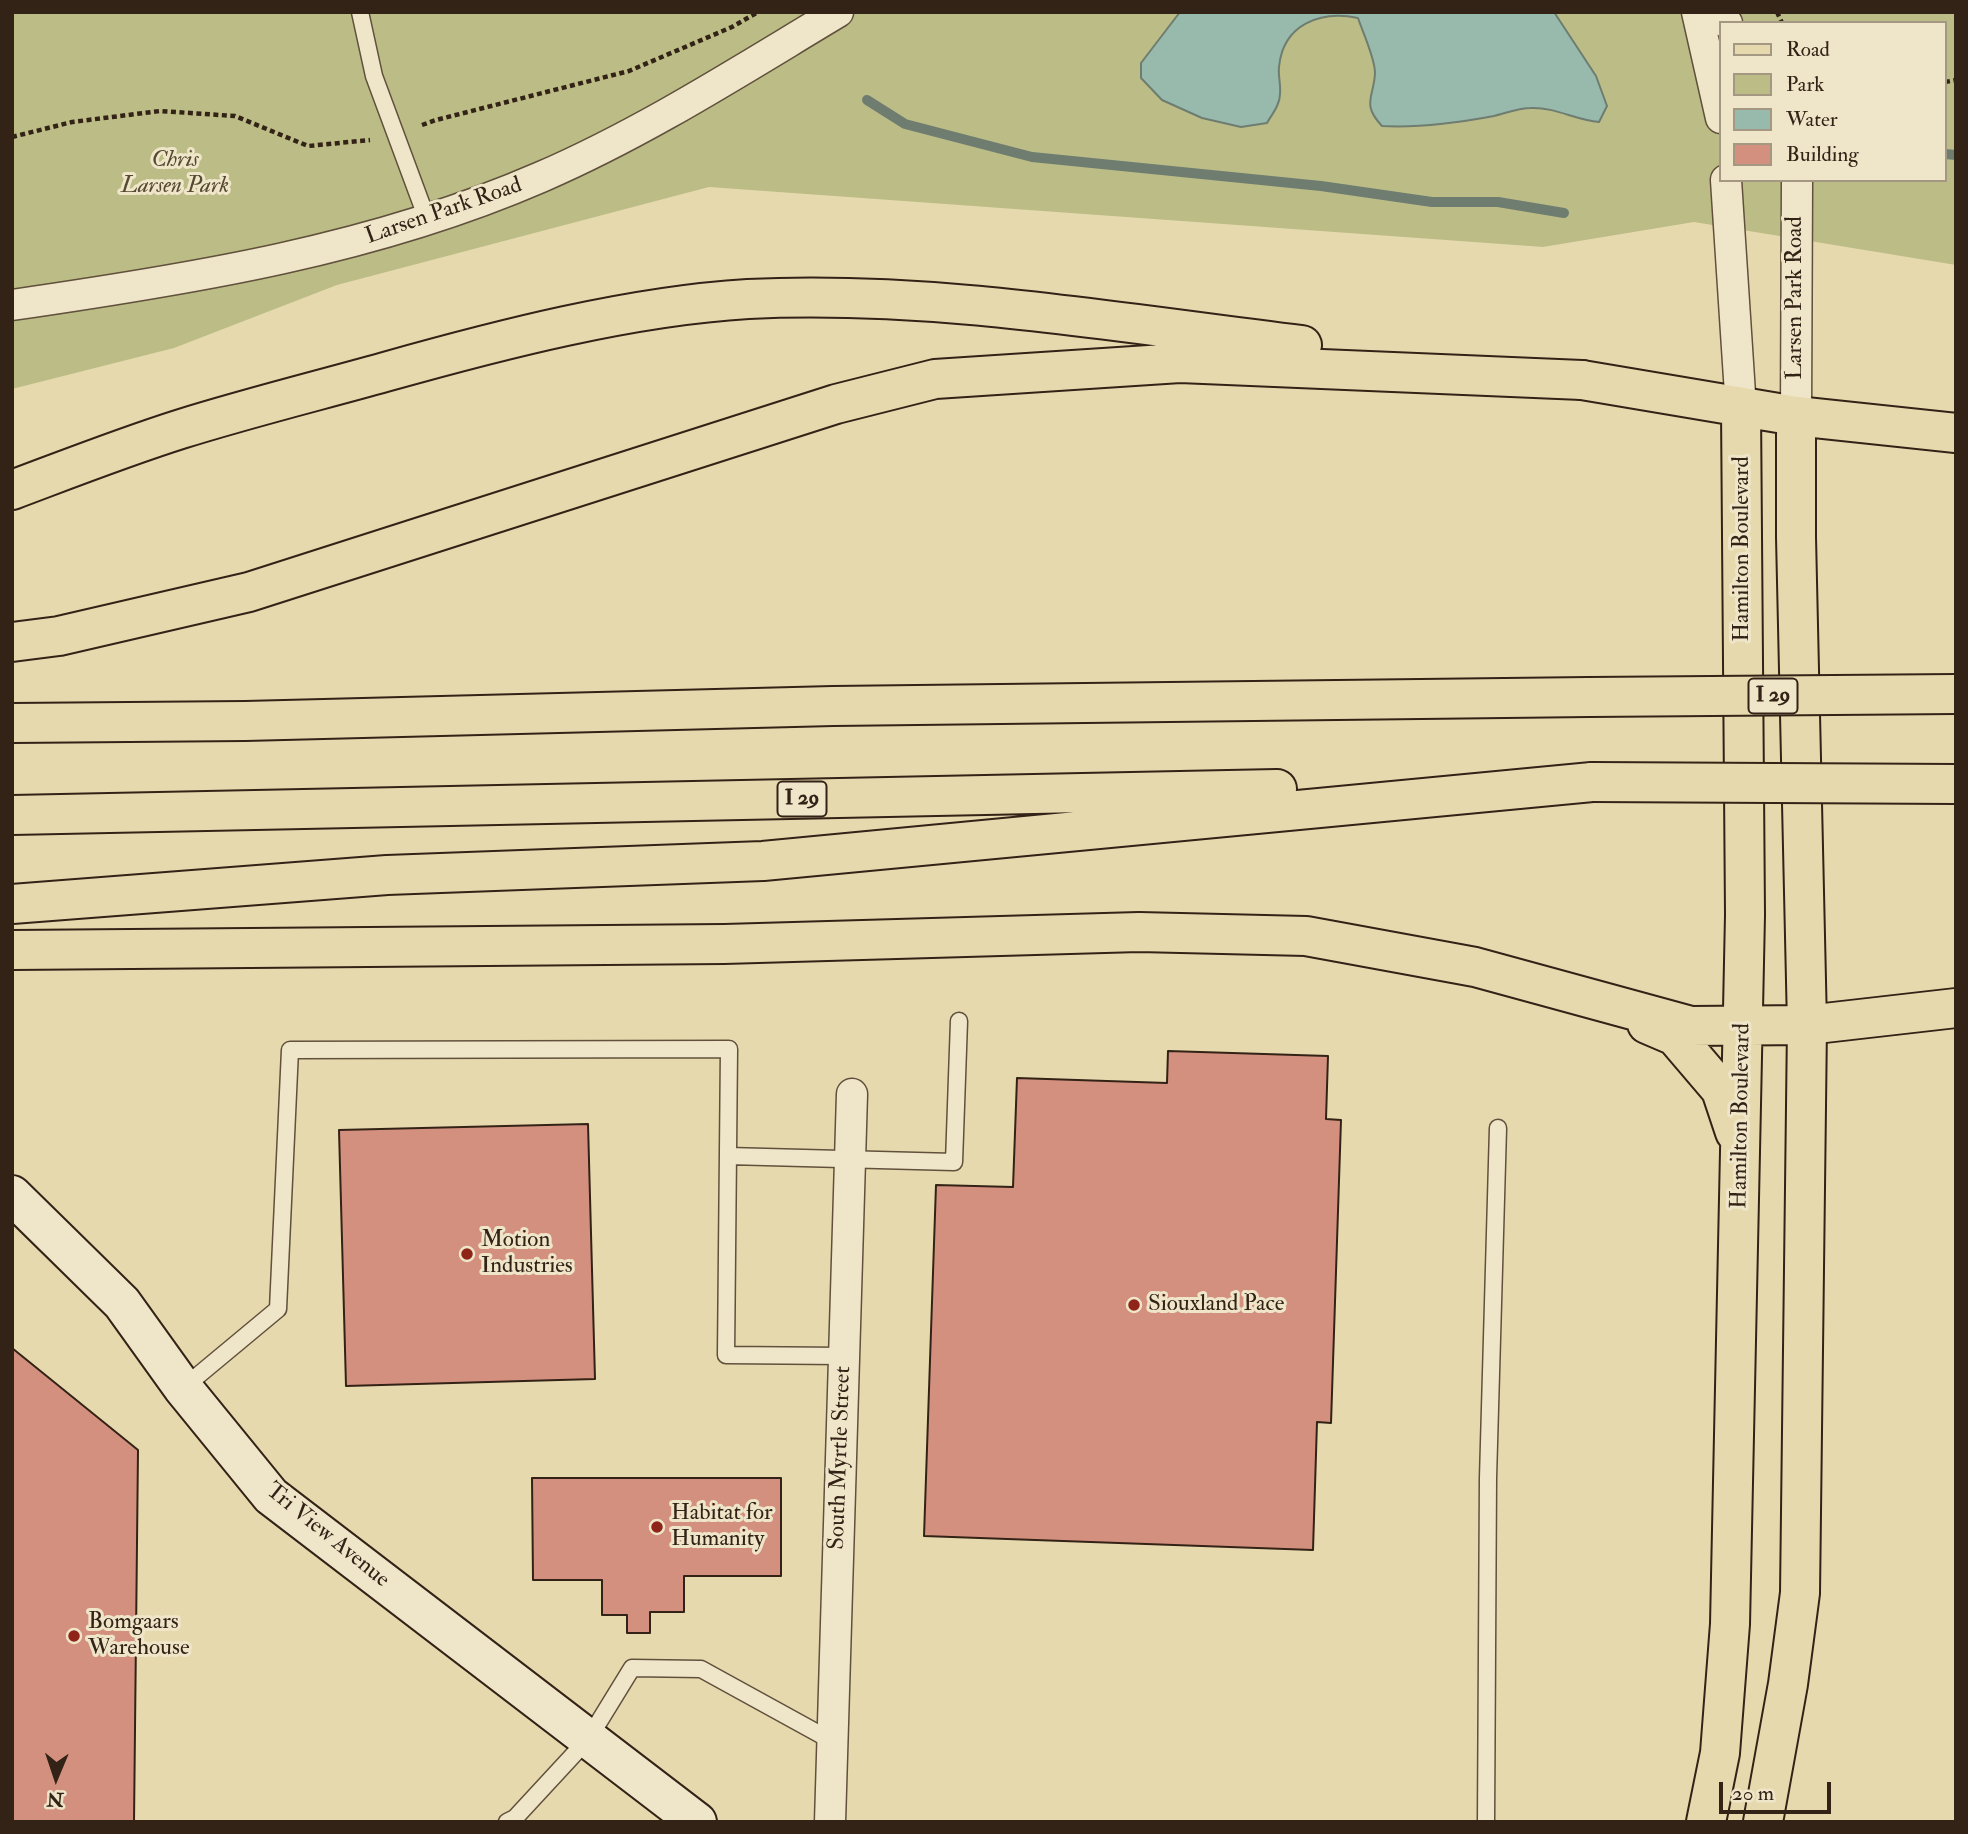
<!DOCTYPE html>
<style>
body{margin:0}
#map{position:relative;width:1968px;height:1834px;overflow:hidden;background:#e7d9ae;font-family:"IM FELL Double Pica",serif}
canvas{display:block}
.frame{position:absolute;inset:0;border:14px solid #332216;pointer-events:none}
.legend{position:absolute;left:1719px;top:21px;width:228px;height:161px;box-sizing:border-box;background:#efe6ca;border:2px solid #a49882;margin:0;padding:9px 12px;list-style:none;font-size:21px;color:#332216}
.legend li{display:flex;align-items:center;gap:14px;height:35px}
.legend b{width:35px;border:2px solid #a49882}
.north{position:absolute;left:21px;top:1743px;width:70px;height:70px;-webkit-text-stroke:5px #efe6ca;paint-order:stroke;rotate:182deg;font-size:19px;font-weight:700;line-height:28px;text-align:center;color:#332216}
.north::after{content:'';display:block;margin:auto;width:24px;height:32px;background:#332216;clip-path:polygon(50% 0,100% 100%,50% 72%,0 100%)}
.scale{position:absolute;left:1719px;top:1782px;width:112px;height:32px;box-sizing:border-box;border:4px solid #332216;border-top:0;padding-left:9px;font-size:21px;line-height:24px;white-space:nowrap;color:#332216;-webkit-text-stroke:5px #efe6ca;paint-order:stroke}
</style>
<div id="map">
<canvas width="1968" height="1834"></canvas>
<div class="frame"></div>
<ul class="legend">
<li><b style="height:9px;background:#e7d9ae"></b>Road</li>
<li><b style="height:19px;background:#bcbd86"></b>Park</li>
<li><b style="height:19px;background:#97baad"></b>Water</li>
<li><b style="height:19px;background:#d4907f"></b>Building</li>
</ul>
<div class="north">N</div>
<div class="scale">20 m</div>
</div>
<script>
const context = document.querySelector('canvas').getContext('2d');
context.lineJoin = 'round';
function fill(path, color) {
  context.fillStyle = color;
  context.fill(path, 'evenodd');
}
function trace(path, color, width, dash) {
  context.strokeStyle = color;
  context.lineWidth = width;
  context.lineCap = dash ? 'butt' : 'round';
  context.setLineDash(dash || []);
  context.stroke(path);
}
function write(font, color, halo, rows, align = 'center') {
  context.font = font + ' "IM FELL Double Pica",serif';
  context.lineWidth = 6;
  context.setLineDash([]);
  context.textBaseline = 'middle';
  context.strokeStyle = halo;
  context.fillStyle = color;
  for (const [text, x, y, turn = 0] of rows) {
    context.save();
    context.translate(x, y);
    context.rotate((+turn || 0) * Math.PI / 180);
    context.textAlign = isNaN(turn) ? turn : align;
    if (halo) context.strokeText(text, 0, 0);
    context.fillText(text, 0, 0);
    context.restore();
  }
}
fill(new Path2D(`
 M12,12H1956V265L1694,222L1543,247L709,187L337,285L174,348L12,389ZM1721,23H1945V180H1721Z`), '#bcbd86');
const water = new Path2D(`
 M1180,12H1554L1596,76L1607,106L1599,122C1575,120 1555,107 1531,108C1519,108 1506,113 1494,116C1457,123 1420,128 1382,126C1361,104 1374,97 1375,73C1375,58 1363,33 1358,18C1321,10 1283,24 1279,67C1278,76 1281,85 1280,94C1280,105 1272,114 1267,123L1241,127L1202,118L1162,100L1141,78V63Z`);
fill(water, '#97baad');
trace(water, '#6f7d71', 2);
trace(new Path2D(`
 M867,100L905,124L1032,157L1321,186L1432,202H1498L1564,213
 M1945,154L1956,155`), '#6f7d71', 10);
const building = new Path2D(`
 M1168,1051L1328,1056L1326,1119L1341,1120L1331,1423L1317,1422L1313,1550L924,1536L936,1185L1013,1187L1017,1078L1167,1083Z
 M588,1124L595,1379L346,1386L339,1130Z
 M12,1348L138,1450L134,1822H12Z
 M532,1478H781V1576H684V1612H650V1633H627V1615H602V1580H533Z`);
fill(building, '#d4907f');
trace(building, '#332216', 2);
const lane = new Path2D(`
 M360,12L374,76L427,219
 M728,1156L954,1162L959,1021
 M183,1388L278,1309L290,1050L729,1049L726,1355L844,1356
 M507,1822L515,1818L589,1738L632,1668L701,1669L832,1741
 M1486,1822L1488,1478L1498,1128`);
const street = new Path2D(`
 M1697,12L1721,118
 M1717,12L1727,23
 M1726,180L1741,409
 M12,305C192,279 373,250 541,177C645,132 741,70 838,12
 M1796,416L1797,180
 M830,1822L852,1094`);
const secondary = new Path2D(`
 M12,1195L122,1303L183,1388L271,1496L697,1822`);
const primary = new Path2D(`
 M1582,380L1796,416V537L1807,1025L1800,1593L1788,1684L1763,1822
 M12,950L724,944L1139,932L1306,936L1475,967L1691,1026L1807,1025
 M1647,1024L1675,1036L1721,1090L1735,1132
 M1706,1822L1720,1753L1730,1624L1745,915L1741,409`);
const highway = new Path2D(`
 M1796,416L1956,433
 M12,490C68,469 124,447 181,429C248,408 317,391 385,372C499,340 630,306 748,299C933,290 1118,323 1302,345
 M12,642L59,636L249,592L836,404L935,379L1180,363L1582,380
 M12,723L245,721L833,706L1589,697
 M12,815L1277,789
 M12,904L387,875L763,861L1592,782
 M1807,1025L1956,1008`);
trace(lane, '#60503c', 19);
trace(street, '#60503c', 33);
trace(secondary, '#332216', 42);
trace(primary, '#332216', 42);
trace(highway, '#332216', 42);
trace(new Path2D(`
 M1777,12L1782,23
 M1945,82L1956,80
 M422,125L436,120L629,71L732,27L758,12
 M12,137L72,122L160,111L235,116L308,146L370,140`), '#332216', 4.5, [5, 3.5]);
trace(lane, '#efe6ca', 16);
trace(street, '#efe6ca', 30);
trace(secondary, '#efe6ca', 38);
trace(primary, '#e7d9ae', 38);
trace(highway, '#e7d9ae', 38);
const highwayBridge = new Path2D(`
 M1589,697L1956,694
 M1592,782L1956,784`);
trace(highwayBridge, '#332216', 42, []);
trace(highwayBridge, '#e7d9ae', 38);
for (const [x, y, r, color] of [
 [467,1254,7,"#8f2418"],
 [1134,1305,7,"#8f2418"],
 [657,1527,7,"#8f2418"],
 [74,1636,7,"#8f2418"]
]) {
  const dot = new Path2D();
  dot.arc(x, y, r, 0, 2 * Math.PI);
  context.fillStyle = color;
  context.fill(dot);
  trace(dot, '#efe6ca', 2.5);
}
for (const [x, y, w] of [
 [1773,696,49],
 [802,799,49]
]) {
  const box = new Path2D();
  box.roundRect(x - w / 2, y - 17.5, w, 35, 5);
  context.fillStyle = '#efe6ca';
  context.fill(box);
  trace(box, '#332216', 2);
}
write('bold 21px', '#332216', null, [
 ["I 29",1773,696],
 ["I 29",802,799]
]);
write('italic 23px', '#554932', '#efe6ca', [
 ["Chris",175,161],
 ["Larsen Park",175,187]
]);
write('23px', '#332216', '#efe6ca', [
 ["Larsen Park Road",444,212,-19],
 ["Larsen Park Road",1796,298,-90],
 ["Hamilton Boulevard",1743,549,-90],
 ["Hamilton Boulevard",1742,1116,-89],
 ["South Myrtle Street",841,1458,-88],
 ["Tri View Avenue",327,1536,39]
]);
write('23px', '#332216', '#efe6ca', [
 ["Motion",481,1241],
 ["Industries",481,1267],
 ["Siouxland Pace",1148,1305],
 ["Habitat for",671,1514],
 ["Humanity",671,1540],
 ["Bomgaars",88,1623],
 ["Warehouse",88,1649]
], 'left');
</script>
